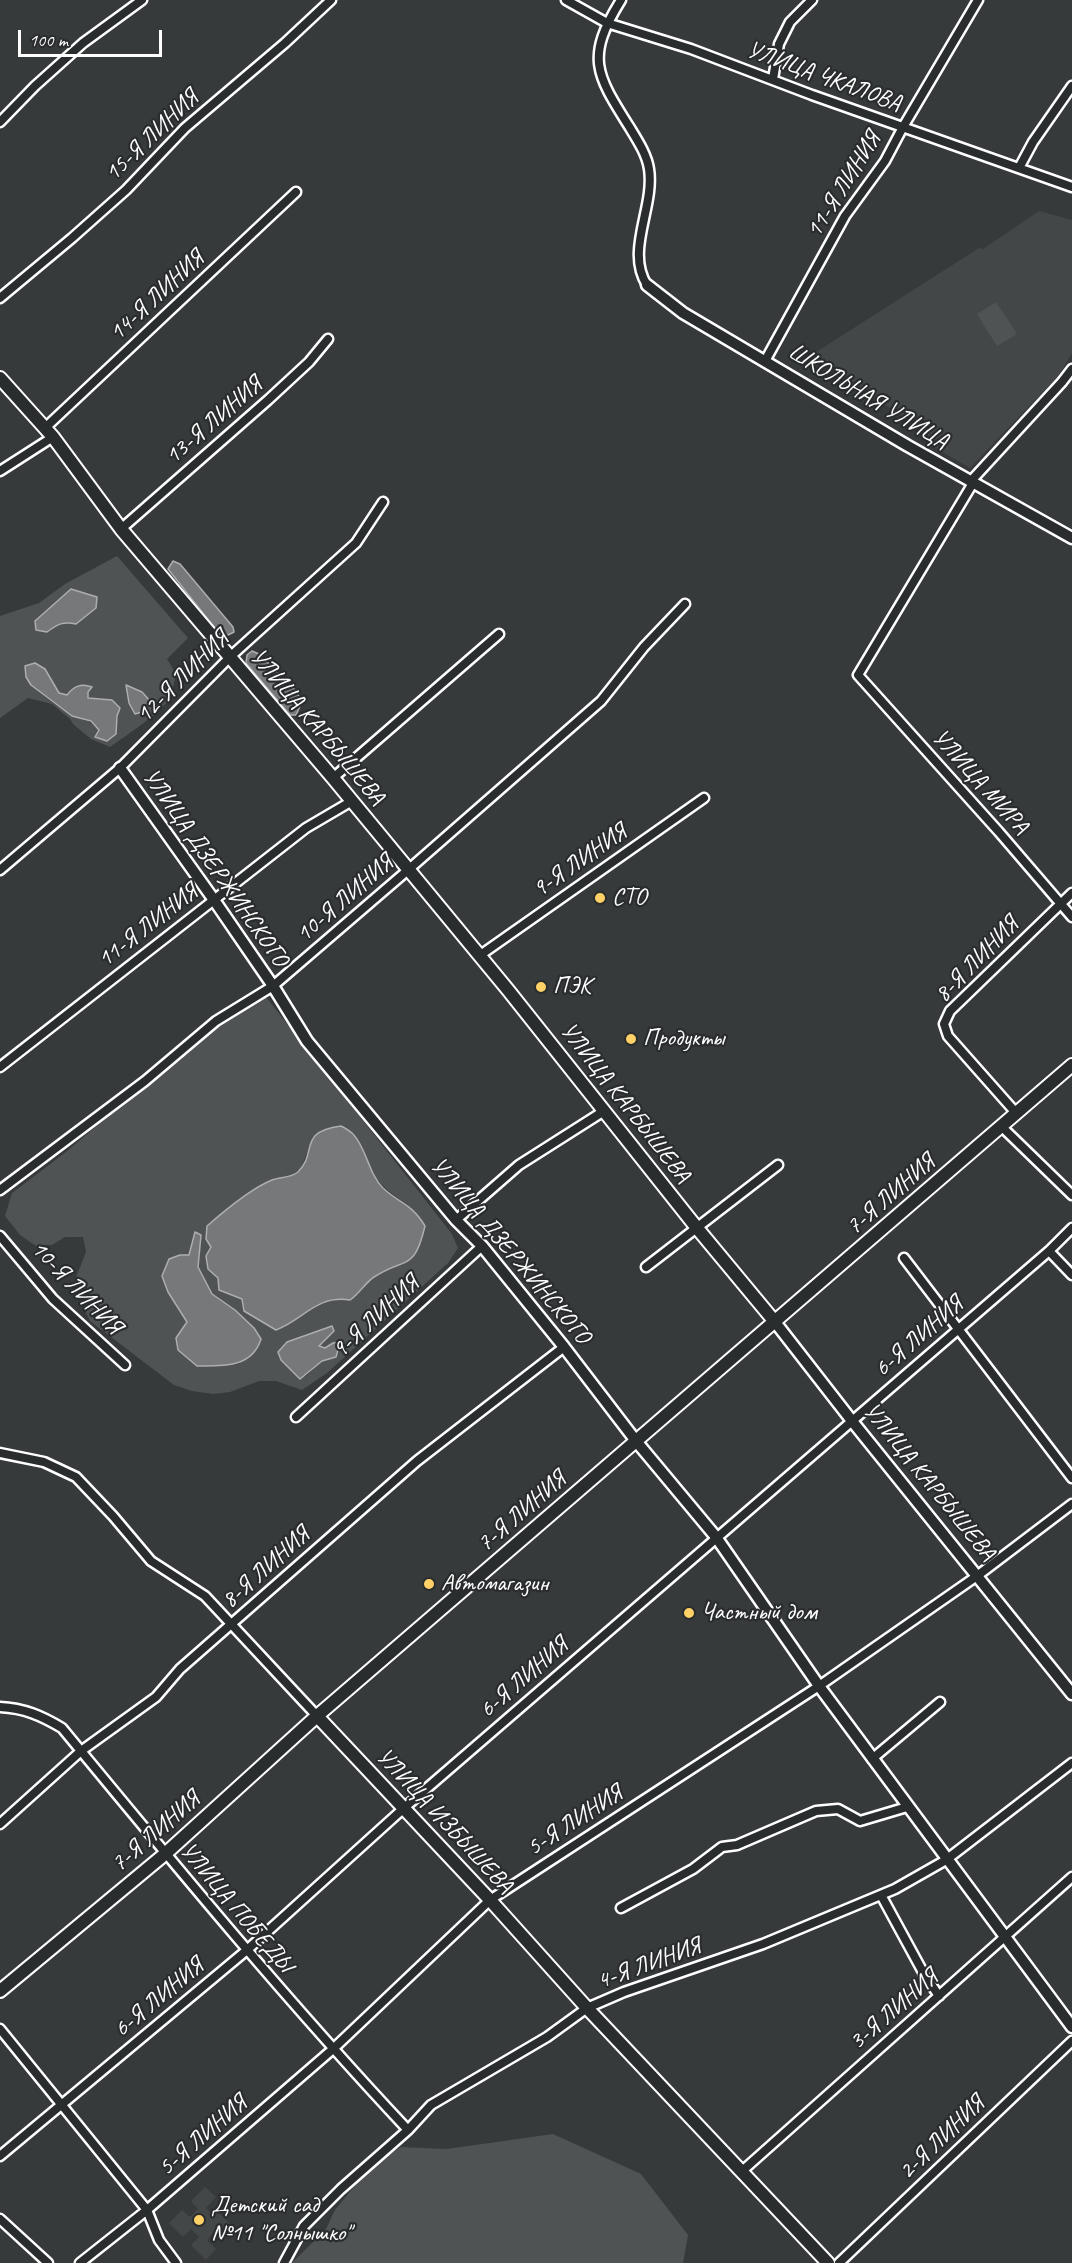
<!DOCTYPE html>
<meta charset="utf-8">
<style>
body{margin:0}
#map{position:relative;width:1072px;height:2263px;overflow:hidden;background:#373a3b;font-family:Caveat,sans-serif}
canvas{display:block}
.scale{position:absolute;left:18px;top:30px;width:144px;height:27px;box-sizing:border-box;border:3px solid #fff;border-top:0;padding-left:8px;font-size:18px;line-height:21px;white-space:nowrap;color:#fff;-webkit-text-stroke:4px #2a2d2e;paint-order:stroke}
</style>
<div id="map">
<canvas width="1072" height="2263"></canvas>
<div class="scale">100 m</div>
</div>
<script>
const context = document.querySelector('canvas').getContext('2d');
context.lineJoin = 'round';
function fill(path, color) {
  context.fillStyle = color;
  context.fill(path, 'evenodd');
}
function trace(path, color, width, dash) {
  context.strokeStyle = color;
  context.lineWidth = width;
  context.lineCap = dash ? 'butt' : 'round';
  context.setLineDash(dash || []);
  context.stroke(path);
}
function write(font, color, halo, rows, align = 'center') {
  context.font = font + ' Caveat,sans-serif';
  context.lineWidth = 4.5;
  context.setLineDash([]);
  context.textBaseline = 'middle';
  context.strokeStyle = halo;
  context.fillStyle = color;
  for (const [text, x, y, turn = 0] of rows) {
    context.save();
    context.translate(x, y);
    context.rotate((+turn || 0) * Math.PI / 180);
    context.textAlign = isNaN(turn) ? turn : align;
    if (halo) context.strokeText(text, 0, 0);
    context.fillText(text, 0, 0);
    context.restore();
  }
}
fill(new Path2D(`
 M1039,211L1072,220V353L1059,375L970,468L927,443L928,433L810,356L979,248L983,249Z
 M205,2187L216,2197L206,2208L212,2214L216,2210L230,2224L220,2235L215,2231L207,2240L216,2249L206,2260L191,2245L199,2237L191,2229L183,2237L169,2223L182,2210L190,2217L198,2209L191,2201Z`), '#444748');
fill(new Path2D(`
 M996,302L1017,334L997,346L977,314Z
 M117,556L188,638L167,659L176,674C174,683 172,694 167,702C156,716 124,737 110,747L91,739L74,725L70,719L52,704L28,698L0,718V616L39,603L65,584ZM45,669L59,693L67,695L92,688L88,691V698H101L117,716L116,734L95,737L99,730C87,717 83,722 70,714C55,705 36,692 26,677Z
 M266,997L452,1234L458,1248L448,1263L327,1373L302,1390L276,1381H259L230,1392L213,1394L192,1391L174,1385L90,1321L73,1285L86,1252L83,1237H65L52,1245L36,1246L20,1235L5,1216L12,1193L66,1152L219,1021ZM313,1137L364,1154C373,1180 386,1190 408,1205L402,1264L372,1278L350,1300C323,1297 303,1311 283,1328L259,1319L244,1311L242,1299L218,1278L206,1256L211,1246L207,1226L271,1181L296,1175L301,1168ZM201,1235L198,1267L212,1294L235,1310L254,1328L239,1364L197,1366L176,1338L187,1322L168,1292L180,1255H189ZM334,1331L319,1346L325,1348L333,1343L331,1359L322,1361L305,1377L287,1342Z
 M553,2134L641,2174L688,2235L683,2263H292L326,2229L335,2210L361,2178L383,2158L401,2147L447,2149Z`), '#505354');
const water = new Path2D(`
 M173,561L180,564L233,627L234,632L228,635L218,632L168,569Z
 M71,589L97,597L96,608L76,624C63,621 58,624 47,632L36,630L35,621Z
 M252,651L259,654L296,691L302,702L296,715H290L246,663L247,655Z
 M35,663L45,669L59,693L67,695C74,686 81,683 92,687L88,692V698L112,700L120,708L117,716L116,734L107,741L95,737L99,730L91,721L72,716L31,685L26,677L25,666Z
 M126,685L142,692L150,701L145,711L135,714L129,703Z
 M341,1126C345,1128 350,1131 353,1134C367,1149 368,1173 383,1188C400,1204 411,1203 425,1226C414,1272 407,1256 374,1277C365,1283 359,1294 350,1300C315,1295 304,1320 276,1330L244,1311L242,1299L219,1290L218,1278L208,1269L206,1256L211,1247L206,1239L207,1226C223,1212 252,1188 272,1180C280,1177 291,1178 298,1172C318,1152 297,1132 341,1126Z
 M195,1232L201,1235L198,1267L212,1294L235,1310L254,1328L261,1339C252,1368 223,1366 197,1366L178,1350L176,1338L187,1322L168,1292L162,1276L169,1259L180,1255H189Z
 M332,1326L334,1331L319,1346L325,1348L333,1343L340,1342L336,1357L322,1361L300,1379L281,1360L278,1352L287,1342Z`);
fill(water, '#767879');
trace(water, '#adaeaf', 1.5);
const minor = new Path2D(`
 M566,0L607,23L691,49L812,95L1072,187
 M621,0C585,58 596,74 630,128C638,141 647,155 649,169C655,207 625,251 647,285
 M773,79L779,44L790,22L812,0
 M0,122L35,86L83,43L142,0
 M1019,168L1033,142L1072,86
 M0,298L72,238L126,190L185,128L285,43L331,0
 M765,361L845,216L885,161L903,127L978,0
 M45,428L296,192
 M0,471L53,437
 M970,482L1062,382L1072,369
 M973,483L858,675L999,832L1072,917
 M121,529L268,400L309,362L328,339
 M333,778L499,634
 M0,870L120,768L231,656L356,543L383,502
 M479,956L704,798
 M0,1067L306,828L352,801
 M1017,1114L948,1036L944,1024L950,1011L1072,893
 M1002,1127L1072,1195
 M0,1190L145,1081L216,1021L273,986L408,870L601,701L644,647L685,604
 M456,1220L519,1165L604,1111
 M0,1236L53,1299L125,1365
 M1049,1251L1072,1275
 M904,1258L1072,1478
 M646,1267L778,1165
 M296,1417L482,1246
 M0,1453L44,1462L76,1477L113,1516L151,1561L205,1596L317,1716
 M0,1707C24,1708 42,1716 62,1728C175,1865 287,2001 408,2130
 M872,1759L940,1702
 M0,1824L81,1751L156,1697L180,1669L417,1461L564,1347
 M881,1895L924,1974L939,1996
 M621,1908L693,1869L722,1847L737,1845L816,1811L838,1809L860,1821L907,1807
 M0,2029L147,2210L159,2240L176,2263
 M0,2156L247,1950L404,1808L1049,1251L1072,1228
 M741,2172L1072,1877
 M0,2219L48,2263
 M80,2263L147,2210L333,2049L490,1900L819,1686L977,1576L1072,1504
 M284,2263L304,2226L341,2189L408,2130L431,2105L547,2037L587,2008L624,1992L763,1944L895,1889L946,1860L1072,1763
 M839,2263L1072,2041`);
const tertiary = new Path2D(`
 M647,285L683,313L908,446L1072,538
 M120,768L214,900L273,986L307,1041L456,1220L482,1246L564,1347L636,1441L716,1537L819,1686L1072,2027
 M775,1322L852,1421L1072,1694`);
const secondary = new Path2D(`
 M0,378L53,437L121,529L333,778L508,990L697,1228L775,1322
 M317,1716L490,1900L587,2008L828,2263
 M0,1991L165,1854L317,1716L1072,1065`);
trace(minor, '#fff', 13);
trace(tertiary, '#fff', 15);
trace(secondary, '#fff', 16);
trace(minor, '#2a2d2e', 8);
trace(tertiary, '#2a2d2e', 10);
trace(secondary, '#2a2d2e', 12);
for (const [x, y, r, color] of [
 [600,898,6,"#ffd166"],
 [541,987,6,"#ffd166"],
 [631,1039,6,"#ffd166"],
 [429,1584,6,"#ffd166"],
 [689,1613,6,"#ffd166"],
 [199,2220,6,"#ffd166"]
]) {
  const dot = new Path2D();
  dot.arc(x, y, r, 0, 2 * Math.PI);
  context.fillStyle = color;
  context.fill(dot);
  trace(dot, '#2a2d2e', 2);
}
write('24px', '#fff', '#2a2d2e', [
 ["УЛИЦА ЧКАЛОВА",824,77,20],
 ["15-Я ЛИНИЯ",152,136,-44],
 ["11-Я ЛИНИЯ",844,185,-58],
 ["14-Я ЛИНИЯ",157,296,-43],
 ["ШКОЛЬНАЯ УЛИЦА",868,397,31],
 ["13-Я ЛИНИЯ",214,421,-41],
 ["12-Я ЛИНИЯ",183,677,-45],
 ["УЛИЦА КАРБЫШЕВА",317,727,50],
 ["УЛИЦА МИРА",980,782,48],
 ["9-Я ЛИНИЯ",580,861,-35],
 ["УЛИЦА ДЗЕРЖИНСКОГО",215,868,55],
 ["10-Я ЛИНИЯ",345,899,-41],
 ["11-Я ЛИНИЯ",148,926,-38],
 ["8-Я ЛИНИЯ",977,960,-46],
 ["УЛИЦА КАРБЫШЕВА",625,1103,52],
 ["7-Я ЛИНИЯ",891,1195,-41],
 ["УЛИЦА ДЗЕРЖИНСКОГО",510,1251,50],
 ["10-Я ЛИНИЯ",76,1288,46],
 ["9-Я ЛИНИЯ",376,1317,-43],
 ["6-Я ЛИНИЯ",919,1337,-41],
 ["УЛИЦА КАРБЫШЕВА",929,1482,51],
 ["7-Я ЛИНИЯ",522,1512,-41],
 ["8-Я ЛИНИЯ",266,1568,-42],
 ["6-Я ЛИНИЯ",524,1678,-41],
 ["УЛИЦА ИЗБЫШЕВА",444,1821,47],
 ["5-Я ЛИНИЯ",575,1821,-33],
 ["7-Я ЛИНИЯ",156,1832,-41],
 ["УЛИЦА ПОБЕДЫ",236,1908,50],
 ["4-Я ЛИНИЯ",649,1964,-20],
 ["6-Я ЛИНИЯ",159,1998,-40],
 ["3-Я ЛИНИЯ",894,2010,-41],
 ["5-Я ЛИНИЯ",203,2136,-41],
 ["2-Я ЛИНИЯ",942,2138,-44]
]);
write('24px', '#fff', '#2a2d2e', [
 ["СТО",612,898],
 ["ПЭК",553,987],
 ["Продукты",643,1039],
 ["Автомагазин",441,1584],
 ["Частный дом",701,1613],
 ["Детский сад",211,2206],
 ["№11 \"Солнышко\"",211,2234]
], 'left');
</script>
